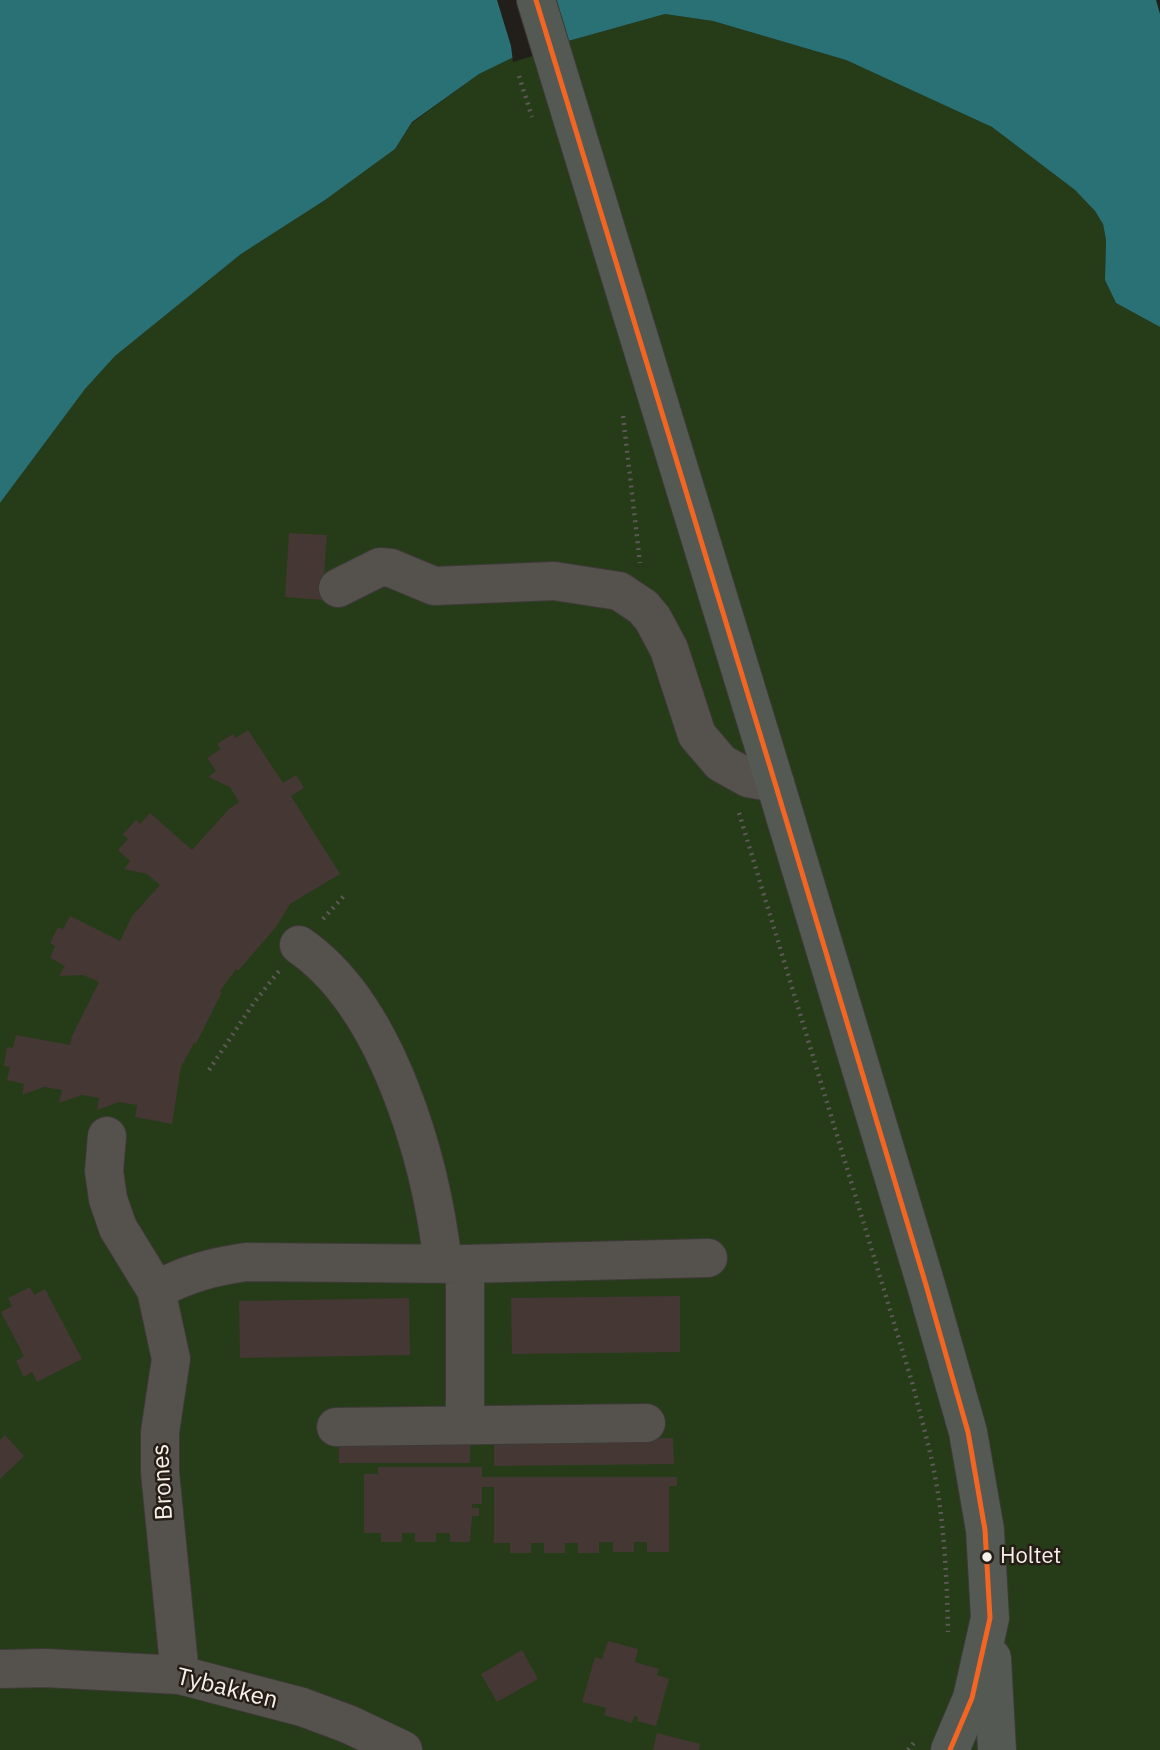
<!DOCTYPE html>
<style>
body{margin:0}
canvas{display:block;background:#221e1a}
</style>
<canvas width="1160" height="1750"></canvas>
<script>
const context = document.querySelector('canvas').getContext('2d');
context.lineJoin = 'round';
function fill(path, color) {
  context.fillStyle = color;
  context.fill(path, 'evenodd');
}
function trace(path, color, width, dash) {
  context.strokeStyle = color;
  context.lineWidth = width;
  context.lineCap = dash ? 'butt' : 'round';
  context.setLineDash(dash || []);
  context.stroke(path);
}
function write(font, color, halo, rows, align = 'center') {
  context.font = font + ' "IBM Plex Sans",sans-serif';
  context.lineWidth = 5;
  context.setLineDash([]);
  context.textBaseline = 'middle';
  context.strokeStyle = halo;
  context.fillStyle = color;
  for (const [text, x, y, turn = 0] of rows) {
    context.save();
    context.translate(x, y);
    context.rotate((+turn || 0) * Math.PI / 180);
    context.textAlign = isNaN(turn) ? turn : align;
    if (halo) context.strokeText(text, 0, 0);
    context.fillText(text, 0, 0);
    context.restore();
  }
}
fill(new Path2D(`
 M665,14L713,21L846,60L992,127L1075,190L1095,211L1103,224L1106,240L1105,280L1116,303L1160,327V1750H0V503L85,389L115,356L241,254L325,200L395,149L412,123L479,74L518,55Z`), '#263b18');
fill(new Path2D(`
 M0,0H1156L1160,14V327L1116,303L1105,280L1106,240L1103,224L1095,211L1075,190L992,127L846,60L713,21L665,14L518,55L479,74L412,122L395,149L325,200L241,254L115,356L85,389L0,503Z`), '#2a7175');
fill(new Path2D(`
 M497,0H554L568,45L513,62L511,46Z`), '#221e1a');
fill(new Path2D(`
 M289,533L327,535L322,600L285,597Z
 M248,730L283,783L296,775L304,788L291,796L340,874L290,904L276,927L238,971L236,969L220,991L222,992L196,1044L194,1043L181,1067L172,1124L135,1117L137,1105L119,1102L97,1110L99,1098L82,1095L59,1103L62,1090L44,1087L22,1095L24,1084L7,1080L10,1067L4,1066L7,1047L13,1048L16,1035L70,1045L72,1036L99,982L83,975L59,976L65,966L50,958L55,946L50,943L58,927L63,929L70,916L120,941L132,916L160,885L147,874L124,869L130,861L118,850L128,839L123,834L136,820L140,824L150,813L192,850L229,809L239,802L230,787L208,777L216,771L207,758L221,749L217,744L233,734L236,738Z
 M30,1287L34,1295L45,1289L82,1359L37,1382L32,1372L24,1377L16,1361L24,1356L1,1312L12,1306L8,1298Z
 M680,1296V1352L512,1354L511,1298Z
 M409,1298L410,1355L240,1358L239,1301Z
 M5,1435L24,1456L0,1479V1440Z
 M339,1437H470V1463H339Z
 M673,1438L674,1464L494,1466V1440Z
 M378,1467H482V1477H677V1486H669V1552H647V1542H634V1552H613V1542H599V1553H578V1543H565V1553H544V1543H531V1553H510V1543H494V1487H482V1504H472V1508H479V1516H472L470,1542H450V1533H436V1542H415V1533H402V1542H381V1533H364V1474H378Z
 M608,1641L638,1649L635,1662L659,1669L657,1675L669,1679L656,1726L637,1721L638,1717L634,1716L632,1723L604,1715L606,1708L582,1702L595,1657L602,1659Z
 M522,1650L538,1679L497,1702L481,1674Z
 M657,1733L700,1744L699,1750H653Z`), '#453734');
const minor = new Path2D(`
 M338,588L380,567L391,568L434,586L554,581L619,591L643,607L653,619L669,649L697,735L721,763L748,778L775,783
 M299,945C388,1006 431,1160 443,1264
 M107,1136L104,1171L108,1199L118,1228L156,1290L171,1359L160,1432V1472L180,1675
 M465,1264V1425
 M156,1290C187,1274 211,1267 246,1262L465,1264L708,1258
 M336,1427L646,1423
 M0,1669L45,1668L180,1675L302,1707L348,1724L403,1750`);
const major = new Path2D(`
 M536,0L775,783L926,1285L968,1432L985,1530L990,1618L972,1698L950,1750
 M992,1658L997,1750`);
trace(minor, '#3e3a37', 40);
trace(major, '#3e3a37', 40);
trace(new Path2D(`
 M519,76L532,117
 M623,416L640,563
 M739,813L912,1382C919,1409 926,1435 932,1461C944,1517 947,1575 948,1632
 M323,919L344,896
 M209,1070L253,1004L279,971
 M908,1750L916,1740`), '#5c5956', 4.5, [2, 5]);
trace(minor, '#55524e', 38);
trace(major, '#545953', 38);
trace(new Path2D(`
 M536,0L775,783L926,1285L968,1432L985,1530L990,1618L972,1698L950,1750`), '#f26522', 5);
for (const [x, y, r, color] of [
 [987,1557,6,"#f6f0eb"]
]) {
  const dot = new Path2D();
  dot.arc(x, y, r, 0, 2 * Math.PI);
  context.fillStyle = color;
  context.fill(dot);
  trace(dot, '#261e16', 2.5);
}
write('22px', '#f6f0eb', '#261e16', [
 ["Holtet",1000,1557]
], 'left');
write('24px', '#f6f0eb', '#261e16', [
 ["Brones",163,1482,-93],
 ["Tybakken",227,1689,14]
]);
</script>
